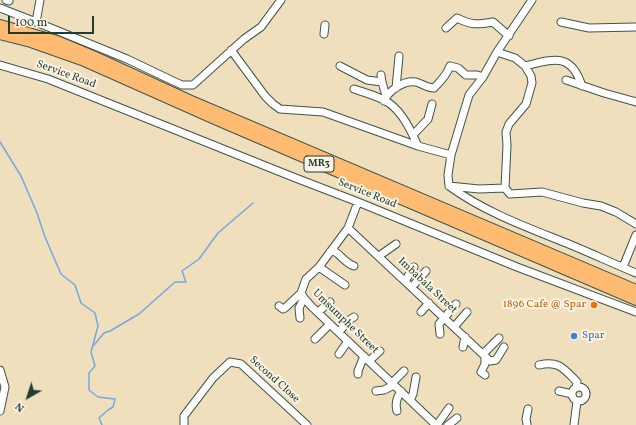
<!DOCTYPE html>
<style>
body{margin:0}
#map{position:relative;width:636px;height:425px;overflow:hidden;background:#efdfbd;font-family:Vollkorn,serif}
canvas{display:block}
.north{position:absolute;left:8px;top:377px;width:40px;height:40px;-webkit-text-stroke:3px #fcf5e5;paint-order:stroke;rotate:219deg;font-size:11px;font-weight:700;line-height:16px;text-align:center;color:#1f3d34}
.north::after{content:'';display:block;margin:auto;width:14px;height:18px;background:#1f3d34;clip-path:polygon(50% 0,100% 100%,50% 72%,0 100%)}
.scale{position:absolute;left:8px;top:16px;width:86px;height:18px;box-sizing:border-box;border:2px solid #1f3d34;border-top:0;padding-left:5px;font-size:12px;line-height:14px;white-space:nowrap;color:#1f3d34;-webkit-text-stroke:3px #fcf5e5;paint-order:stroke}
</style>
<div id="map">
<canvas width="636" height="425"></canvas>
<div class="north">N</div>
<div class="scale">100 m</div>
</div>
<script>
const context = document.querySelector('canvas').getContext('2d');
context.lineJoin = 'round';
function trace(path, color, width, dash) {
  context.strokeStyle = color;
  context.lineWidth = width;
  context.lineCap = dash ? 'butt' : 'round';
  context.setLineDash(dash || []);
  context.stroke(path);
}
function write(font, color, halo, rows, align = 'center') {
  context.font = font + ' Vollkorn,serif';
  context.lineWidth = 4;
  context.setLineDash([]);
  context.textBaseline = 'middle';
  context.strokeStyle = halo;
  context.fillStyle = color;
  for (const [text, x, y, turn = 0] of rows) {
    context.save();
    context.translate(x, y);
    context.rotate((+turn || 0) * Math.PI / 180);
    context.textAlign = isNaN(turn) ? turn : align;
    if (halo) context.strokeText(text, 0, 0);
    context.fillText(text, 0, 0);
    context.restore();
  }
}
trace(new Path2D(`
 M0,142L21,176L37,213L45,237L61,274L75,285L81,303L95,313L98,326L91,352L95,366L89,373V390L98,397L115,399L113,407L108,410L99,418L102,425
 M94,345L104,333L110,331L139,314L175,282H186L182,271L199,259L218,233L253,203`), '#77a6e0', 1.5);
const minor = new Path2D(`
 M6,0L9,1
 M532,0L497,52L483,77L469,95L451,155L448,175L449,186C486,213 529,228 571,245C593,254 614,264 636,273
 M0,8L36,22L127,59L173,81L182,85H193L244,39L261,27L281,0
 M36,22L40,0
 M561,22L589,28L636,27
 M446,28L457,18C471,25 477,25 493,22L509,36
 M324,34L325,25
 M231,50L265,96L273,104L280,109L323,112L418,146L451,155
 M497,52L515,58L525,66L531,76L532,83L526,104L509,124L506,132L507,145L505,188
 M0,65L48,79L293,177L358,202L517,267L636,312
 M340,66L367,80L382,82
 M525,66C554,59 571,52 582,86
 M381,75L382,82L386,96
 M566,80L604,93L636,102
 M396,88L399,56
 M354,89C365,93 379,96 389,103C403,113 411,131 418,146
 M384,101C389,90 404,80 416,82C423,84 427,88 434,88C441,80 446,77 450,66L458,68L466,75H477L483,77
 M413,135L428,119L432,104
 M449,186L479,189L505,188L510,194L542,192L583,203L601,206L616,212L636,224
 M358,202L348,228L319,267L306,279L301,293L304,298L311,306L436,425
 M348,228L490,361L496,360L504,347
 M330,252L334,251C342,256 345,263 354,266
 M379,256L396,244
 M319,267L345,285
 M623,267L636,235
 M405,281L414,267
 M412,287L426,271
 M279,306L283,309L285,308L301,293
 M318,312L330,302
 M421,312L429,303
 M300,318L299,308L304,298
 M454,327L467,312
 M339,332L349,320L354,317
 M440,334L439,324L456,304
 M315,339L330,324
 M463,347L465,337
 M339,354L348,341
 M483,354L499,338
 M369,361L380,351
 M539,365C559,360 564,369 577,382L576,388
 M0,370L5,387L0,411
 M358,374V371L364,356
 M485,375L481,372L485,364V356
 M392,383L404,371
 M572 394a7 7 0 1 1 14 0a7 7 0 1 1-14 0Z
 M376,391L384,390L394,385
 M559,391L572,394
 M410,400L413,394L416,377
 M397,411C395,404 397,397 401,391
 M527,424L526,419L528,409
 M184,425V416L213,378L230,362L241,364L307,425
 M437,425L449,408
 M448,425L457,418
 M574,425L577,401`);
const highway = new Path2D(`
 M0,25L57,41L93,56L189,100L636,290
 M0,34L31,42L82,60L217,120L636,300`);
trace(minor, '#3e5549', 9);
trace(highway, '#3e5549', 12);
trace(minor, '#fff', 7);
trace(highway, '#ffbb71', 10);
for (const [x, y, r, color] of [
 [594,305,4,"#e8710a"],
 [574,336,4,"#3f7fe0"]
]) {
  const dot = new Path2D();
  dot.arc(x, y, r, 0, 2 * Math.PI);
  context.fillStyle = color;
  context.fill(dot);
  trace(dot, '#fcf5e5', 1.5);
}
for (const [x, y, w] of [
 [319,164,30]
]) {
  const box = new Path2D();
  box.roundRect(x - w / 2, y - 8, w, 16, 3);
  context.fillStyle = '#fcf5e5';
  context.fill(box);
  trace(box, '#1f3d34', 1);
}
write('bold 10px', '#1f3d34', null, [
 ["MR3",319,164]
]);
write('11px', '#1f3d34', '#fcf5e5', [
 ["Service Road",66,75,20],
 ["Service Road",367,194,22],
 ["Imbabala Street",427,286,43],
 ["Umsumphe Street",345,322,44],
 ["Second Close",274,380,42]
]);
write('11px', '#c56008', '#fcf5e5', [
 ["1896 Cafe @ Spar",586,305]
], 'right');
write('11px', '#366cbe', '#fcf5e5', [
 ["Spar",582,336]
], 'left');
</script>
